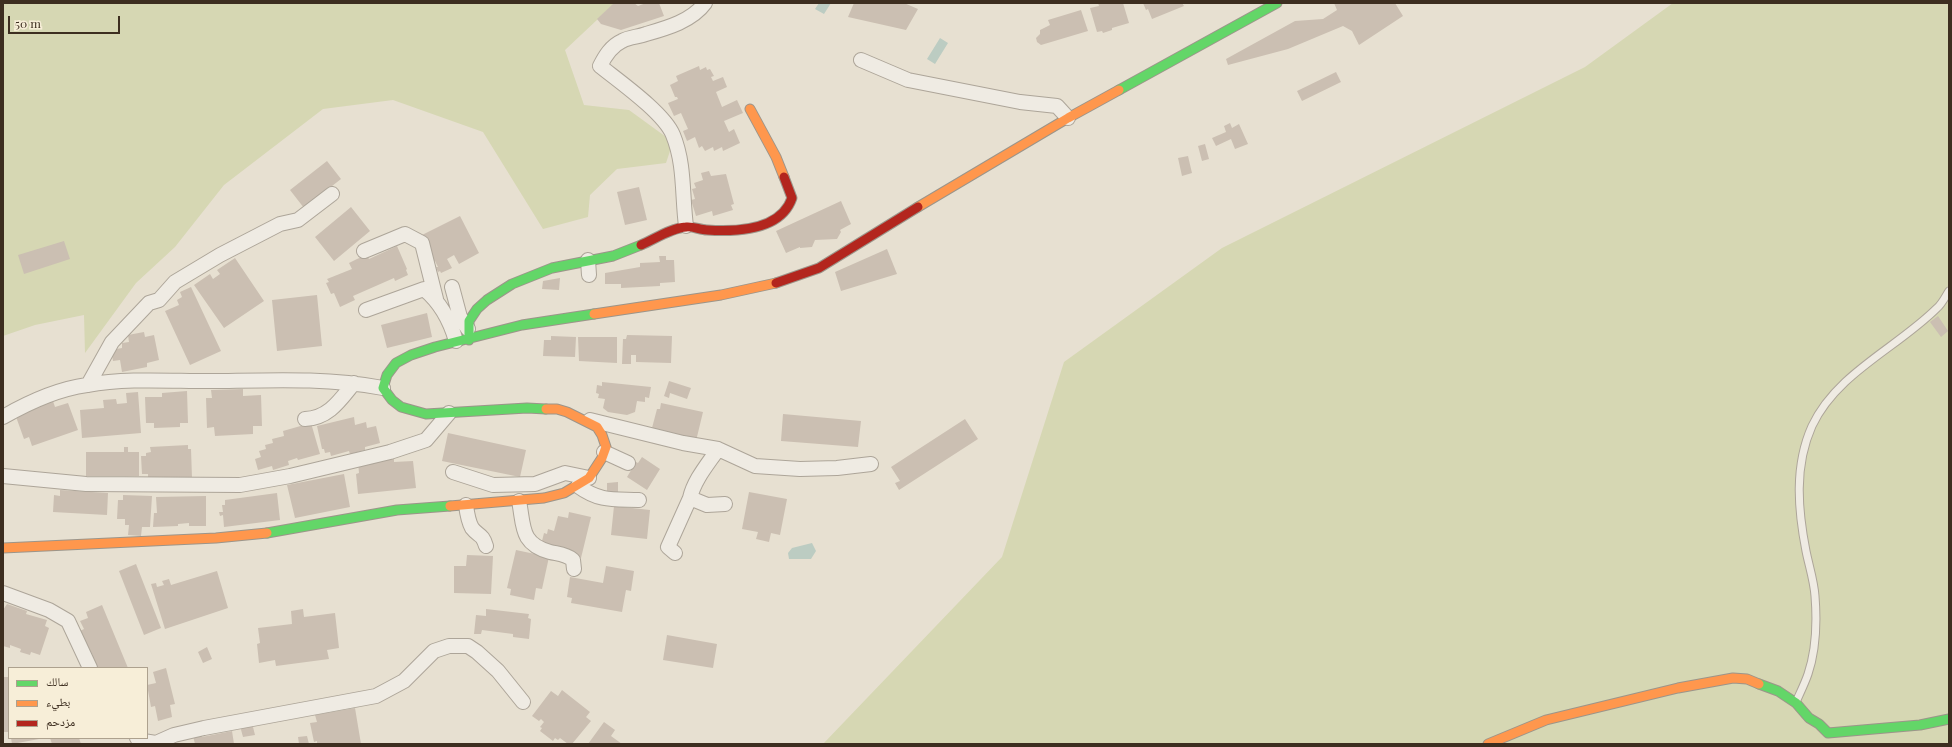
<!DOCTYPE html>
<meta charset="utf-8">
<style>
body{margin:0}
#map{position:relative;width:1952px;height:747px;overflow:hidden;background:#e7e0d1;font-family:"Playfair Display","Noto Naskh Arabic",serif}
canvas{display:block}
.frame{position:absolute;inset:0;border:4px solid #3d2e20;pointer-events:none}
.legend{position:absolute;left:8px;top:667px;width:140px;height:72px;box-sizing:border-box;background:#f7eed8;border:1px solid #ada18e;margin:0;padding:5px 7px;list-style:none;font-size:12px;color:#3d2e20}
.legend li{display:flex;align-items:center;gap:8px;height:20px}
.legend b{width:20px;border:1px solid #ada18e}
.scale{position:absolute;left:8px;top:16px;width:112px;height:18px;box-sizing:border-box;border:2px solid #3d2e20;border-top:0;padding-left:5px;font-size:12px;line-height:14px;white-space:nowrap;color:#3d2e20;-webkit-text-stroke:3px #f7eed8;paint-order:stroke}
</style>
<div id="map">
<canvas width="1952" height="747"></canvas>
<div class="frame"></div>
<ul class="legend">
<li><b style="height:5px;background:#63d668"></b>سالك</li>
<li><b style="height:5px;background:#ff974d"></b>بطيء</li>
<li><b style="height:5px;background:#b3261e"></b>مزدحم</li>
</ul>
<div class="scale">50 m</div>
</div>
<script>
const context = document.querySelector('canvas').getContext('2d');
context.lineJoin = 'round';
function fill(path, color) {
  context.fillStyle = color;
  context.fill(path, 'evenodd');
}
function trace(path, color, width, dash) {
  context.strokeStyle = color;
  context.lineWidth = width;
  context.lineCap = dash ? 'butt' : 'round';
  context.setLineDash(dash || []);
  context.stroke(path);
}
fill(new Path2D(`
 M3,3H615L565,50L584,105L629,110L673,142L666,163L617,169L590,195L588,217L543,229L483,132L393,100L323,109L224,185L175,247L136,283L85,353L84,315L35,325L3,336Z
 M1673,3H1949V744H823L1002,557L1064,362L1222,248L1585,67Z`), '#d6d7b3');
fill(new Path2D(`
 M819,3H831L824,14L815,9Z
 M940,38L948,43L935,64L927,59Z
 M812,543L816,551L811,559H789L788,553L792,548Z`), '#bcccc2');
fill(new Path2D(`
 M614,3H634L638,6L646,3H659L664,16L621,30L601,24L597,19Z
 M854,3H904L918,9L906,30L848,17Z
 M1098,3H1123L1129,23L1112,28V30L1103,33L1102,31L1097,32L1090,8L1099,6Z
 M1143,3H1182L1184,6L1152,19L1148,9L1146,10Z
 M1334,3H1395L1403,16L1359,45L1352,31L1343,26L1288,49L1228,65L1226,59L1295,21L1323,19L1337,10Z
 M1081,10L1088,31L1041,45L1037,42L1036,38L1040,34V30L1050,25L1048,20Z
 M699,66L700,70L706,67L707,70L710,69L714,76L711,77L713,81L723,77L727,87L716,92L722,107L737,100L743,113L724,121L729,132L734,129L740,143L723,151L722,147L714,151L713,147L705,151L702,146L699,148L695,137L687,141L683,131L688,129L681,113L674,116L668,103L678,99L677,97H675L670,85L678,81L676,76Z
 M1336,72L1341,82L1302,101L1297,91Z
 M1230,123L1232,128L1239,124L1248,144L1235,149L1231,139L1216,146L1212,138L1226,132L1224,126Z
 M1205,144L1209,159L1202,161L1198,146Z
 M1188,156L1192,173L1182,176L1178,158Z
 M327,161L341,179L304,208L290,190Z
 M709,171L711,176L726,174L734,204L731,205L733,210L713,216L712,211L696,216L691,200L695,199L692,189L696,188L694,183L703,180L701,173Z
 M639,187L647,220L625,225L617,192Z
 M841,201L851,224L840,230L841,232L837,239L815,240L812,247L800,248V247L786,253L776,231Z
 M351,207L370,231L334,261L315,237Z
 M460,216L479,253L459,264L454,255L447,259L452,268L441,273L440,271L438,272L436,267H438L435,261H433L430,252L420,236Z
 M64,241L70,259L24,274L18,255Z
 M397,246L407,269L406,270L408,275L395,281L394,278L353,296L355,300L340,307L334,293L331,294L326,283L329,282L327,279L352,269L349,263L357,259L367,255L369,259Z
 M887,249L897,274L841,291L835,272Z
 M659,256H666V260H674L675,282L660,283V286L621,288V284H605V273L640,267V263L660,262Z
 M235,258L264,301L224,328L194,285L210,274L213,279L220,274L217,270Z
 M560,278L559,290L542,289L543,281Z
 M191,287L221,351L190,365L165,311L179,305L177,300L182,297L180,292Z
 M317,295L322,346L277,351L272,300Z
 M427,313L432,337L387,348L381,325Z
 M1938,316L1948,331L1941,337L1930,322Z
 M144,332L145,337L154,335L159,360L147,363V367L122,372L120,360L113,361L111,350L122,348V343L129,342L128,335Z
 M627,335L672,336L671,363L636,362V355H631V364H622L623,339H626Z
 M551,336L576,337L575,357L543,356L544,340H551Z
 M578,337H617V363L579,361Z
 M669,381L691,388L687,399L670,393L669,398L664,396Z
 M602,382L651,387L649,398L645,397V402L637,401L635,412L627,415L608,412L603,408L605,399L598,398L599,394L596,393L597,385L602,386Z
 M243,389V396L261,395L262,426H253V434L215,436L214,427L207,428L206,398H212L211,390Z
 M187,391L188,423H180V427L154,428V423H146L145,397H162V393Z
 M138,392L141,433L82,438L80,410L104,408L103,400L116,399L117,404L127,403L126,393Z
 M53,401L55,407L68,403L78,430L32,446L29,437L24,439L15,414Z
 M661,403L703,412L696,441L671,435L672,433L652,428L657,409H660Z
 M783,414L861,421L858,447L781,441Z
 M354,417L355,425L366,422L367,428L376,426L380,443L365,447V450L350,454L349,451L331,456L330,452L325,453L324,449H322L317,426Z
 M965,419L978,439L899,490L895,483L900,481L891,467Z
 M311,423L320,454L298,460L297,458L288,461L289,465L273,470L272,466L258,470L255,459L261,457L259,451L266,449L265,445L273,443L272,439L284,436L283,431Z
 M448,433L526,450L520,477L442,461Z
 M188,445V449H191L192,478H148V474H142L141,456H146V453L151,452L150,447Z
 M124,447H128V452H139V476H86V452H124Z
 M642,457L660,469L647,490L627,477L636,462L638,463Z
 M394,458V462L413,461L416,488L358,494L356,474L359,473L358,462Z
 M344,474L350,507L295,518L287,485Z
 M618,482V496H607V483Z
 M60,490L108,493L107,515L53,512L54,495L60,496Z
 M749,492L787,499L780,535L771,533L769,542L756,539L758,532L742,529Z
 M277,493L280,520L224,527L223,515L220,516L219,512H223L222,505H225V500Z
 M123,495L152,496L150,527H142L141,536L128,535L129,525H125V519H117L118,500H123Z
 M206,496V526H189V523L178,524V526L153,527L154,513H157L156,497Z
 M614,506L650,510L647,539L611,535Z
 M569,512L591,517L581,558L551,551L542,541L544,533L547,534L548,529L554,531L558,516L568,518Z
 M516,550L549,557L542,589L536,588L534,600L510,595L511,589L507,588Z
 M467,555L493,556L491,594L454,593V566H466Z
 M136,564L161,628L144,635L119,571Z
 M606,566L634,571L631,591L626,590L622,612L571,603L572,598L567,597L570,577L603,583Z
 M217,571L228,608L165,629L151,584L156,583L157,587L164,585L162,581L169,579L171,585Z
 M7,604L27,611L26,614L47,620L45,626L49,628L40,655L31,652L30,655L20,652L21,649L10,645V648L3,646V610Z
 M102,605L128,668H95L90,657L93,656L80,631L84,629L80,621L88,618L86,612Z
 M303,609L304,617L335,613L339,648L327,650L329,659L276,666L275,660L259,663L257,644L260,643L258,628L292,624L291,611Z
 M486,609L529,614L528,618L531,619L529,639L513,637V634L482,630L481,634H474L476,615L486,616Z
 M667,635L717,644L713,668L663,660Z
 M207,647L212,659L203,663L198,652Z
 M166,668L175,704L170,705L172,717L158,721L155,706L151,707L147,685L156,683L153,672Z
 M3,677H9V732H3Z
 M562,690L590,712L586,717L591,721L572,744H568L560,738L558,740L555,738L553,741L540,731L542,728L540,727L544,722L541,719L539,721L532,716L551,691L558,696Z
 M355,708L361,744H317V741L314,742L310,723L317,722L315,715Z
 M604,722L615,730L611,736L622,744H588Z
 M252,723L255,735L243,737L240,726Z
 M232,731L234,744H195L193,736L202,734V737Z
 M307,736L309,744H299L298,737Z
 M11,738H39V739L12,744Z
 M50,738H79L81,744H52Z`), '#cbbfb2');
const lane = new Path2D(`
 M1796,702C1800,693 1805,683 1808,674C1816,650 1817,621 1815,596C1814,581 1809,566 1806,551C1798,510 1794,466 1812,426C1837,373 1897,348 1937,308C1942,304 1945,297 1949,291`);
const street = new Path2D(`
 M861,60L908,80L1020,102L1057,106L1068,118
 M686,226C682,196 685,164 673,135C664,113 620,82 600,66C605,56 611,46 622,41C629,37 638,37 646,34C667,28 692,21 705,3
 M364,251L405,234L422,243L436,299
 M588,260L589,275
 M452,287L460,317L468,329
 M366,310L424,289C441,303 450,320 456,341
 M88,385L112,342L149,303L159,300L175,282L220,255L280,224L298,220L332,194
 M3,417C29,402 58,389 87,385C132,377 179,382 223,381C278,380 329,378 383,388
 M305,419C329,418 340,400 354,383
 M590,420L683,443L718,449L755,466L800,469L837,468L871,464
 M718,449C708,464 694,480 690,498L707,505L725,504
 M604,452L628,463
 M453,472L493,485L535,484L565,473L589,478
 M3,476L86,484L240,485L290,476L390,452L426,440L449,413
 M578,486C600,502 614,499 639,500
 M519,501C524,526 520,544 550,552C558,554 566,554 573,560L574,569
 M466,505C467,513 468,521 472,528C479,537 482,533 486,546
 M675,553L668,547L690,498
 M3,593L49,610L68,621L90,668
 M137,738L143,741L156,743L174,735L204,728L376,696L404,681L434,651L449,646H468L477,652L498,671L523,702`);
const fast = new Path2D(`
 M1119,90L1277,3
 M469,340V321L477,309L487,300L512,284L552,268L613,256L641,245
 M546,409L527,408L426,414L401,407L392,400L383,388L387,375L396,363L411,355L435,347L522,325L594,314
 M267,533L397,510L450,506
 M1759,684L1778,691L1796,703L1809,718L1819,724L1828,733L1920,725L1949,719`);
const slow = new Path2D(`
 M750,109L776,157L784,177
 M918,207L1068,118L1119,90
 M594,314L721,295L776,283
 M450,506L544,498L564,493L589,478L602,458L606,447L602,435L597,427L567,412L557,409H546
 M3,548L216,538L267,533
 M1488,744L1546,720L1678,688L1733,678L1747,679L1759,684`);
const jam = new Path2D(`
 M641,245C655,239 671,228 686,227C693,226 700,230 707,230C737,232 781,230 792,198L784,177
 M776,283L819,268L918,207`);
trace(lane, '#ada599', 9);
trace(street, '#ada599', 16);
trace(fast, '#9c958a', 11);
trace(slow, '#9c958a', 11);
trace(jam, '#9c958a', 11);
trace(lane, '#efebe3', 7);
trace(street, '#efebe3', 14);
trace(fast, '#63d668', 9);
trace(slow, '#ff974d', 9);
trace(jam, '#b3261e', 9);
</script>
